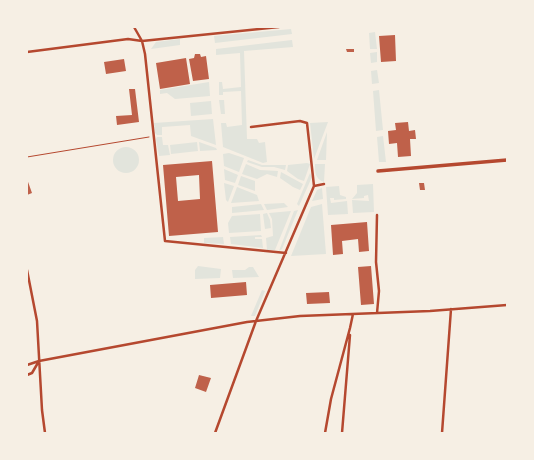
<!DOCTYPE html>
<style>
body{margin:0}
#map{position:relative;width:534px;height:460px;overflow:hidden;background:#f6efe4;font-family:Rubik,sans-serif}
canvas{display:block}
.frame{position:absolute;inset:0;border:28px solid #f6efe4;pointer-events:none}
</style>
<div id="map">
<canvas width="534" height="460"></canvas>
<div class="frame"></div>
</div>
<script>
const context = document.querySelector('canvas').getContext('2d');
context.lineJoin = 'round';
function fill(path, color) {
  context.fillStyle = color;
  context.fill(path, 'evenodd');
}
function trace(path, color, width, dash) {
  context.strokeStyle = color;
  context.lineWidth = width;
  context.lineCap = dash ? 'butt' : 'round';
  context.setLineDash(dash || []);
  context.stroke(path);
}
fill(new Path2D(`
 M291,29L292,34L215,43L214,36Z
 M375,32L377,49H370L369,33Z
 M180,39V45L151,49L156,42Z
 M292,40L293,47L244,51L247,139H257L259,143L265,142L267,162L263,163L223,147L221,123H226L227,127L242,125L241,91L223,92V95H219V82H222L223,89L241,87L240,53L216,55V49Z
 M377,52V62L371,63L370,53Z
 M377,70L379,83L372,84L371,71Z
 M209,82L210,96L175,99L167,93L160,94V90Z
 M379,90L383,130L376,131L373,91Z
 M219,100H224L225,114H221Z
 M211,101L212,114L191,116L190,103Z
 M213,119L216,145L191,136L190,125L162,127V135H157L155,133L154,123Z
 M328,122L314,159L310,123Z
 M327,132L326,160H317Z
 M383,136L386,162H379L377,137Z
 M157,137H162L163,145H168L170,155L159,156L156,139Z
 M197,142L198,151L171,154L170,145Z
 M199,142L216,148L217,150L200,151Z
 M113 160a13 13 0 1 1 26 0a13 13 0 1 1-26 0Z
 M229,153L244,158L239,172L224,166L223,154Z
 M248,160L262,165H286L285,170L274,167H262L247,162Z
 M307,163L310,164L304,181L298,179L287,171L288,165Z
 M246,164L260,170L278,171L277,177L267,174L257,179L242,174Z
 M315,164H325L324,182C315,179 315,172 315,164Z
 M224,169L238,175L235,183L225,180Z
 M281,172L303,184L300,190L293,187L280,178Z
 M310,173L312,177L299,206L297,204Z
 M241,176L255,181V191L238,185Z
 M224,183L234,186L228,202L226,200Z
 M373,184L374,212L353,213L352,200L369,201L368,195L364,196V198L352,199L357,193V185Z
 M339,186L340,195L346,197V199L334,200V198H330L331,203L347,201L348,214L328,215L326,187Z
 M237,187L257,195L259,201L231,203Z
 M322,188L323,199L312,201L317,190Z
 M284,203L288,207L267,210L264,204Z
 M261,204L264,210L232,213V207Z
 M322,204L326,254L291,256L311,207Z
 M298,210L282,249L279,251L294,211Z
 M291,211L275,250H267L266,238L273,236L272,219L269,213Z
 M267,213L270,220L271,228L265,229L263,214Z
 M260,214L261,231L229,233L228,223L232,216Z
 M261,235L262,237H255V239H262L263,248L231,244L230,237Z
 M223,237L224,244L204,243V238Z
 M198,266L221,269L220,278L195,279V270Z
 M249,267H253L259,277L233,278L232,270H245Z
 M262,290L265,291L255,316H251Z`), '#e2e4dc');
fill(new Path2D(`
 M395,35L396,61L381,62L379,36Z
 M346,49H354V52H347Z
 M195,54H200L201,57L206,56L209,79L193,81L189,59L194,58Z
 M186,58L190,84L160,89L156,63Z
 M124,59L126,71L106,74L104,62Z
 M129,89H135L139,122L117,125L116,116L132,115Z
 M408,122L409,131L415,130L416,139H410L411,156L398,157L397,143L389,144L388,131L396,130L395,123Z
 M212,161L218,232L169,236L163,165ZM199,175L200,199L178,201L176,177Z
 M27,179L32,193L27,195Z
 M419,183H424L425,190H420Z
 M367,222L369,251L359,252L358,239L342,241L343,254L333,255L331,225Z
 M371,266L374,304L361,305L358,267Z
 M246,282L247,295L211,298L210,285Z
 M329,292L330,303L307,304L306,293Z
 M199,375L211,378L206,392L195,388Z`), '#bf614a');
trace(new Path2D(`
 M27,157L149,137`), '#b5482f', 1);
trace(new Path2D(`
 M134,27L142,41L145,54L165,241L286,253
 M27,52L128,39L142,41L279,27
 M314,186L324,184
 M377,215L376,262L379,291L377,313
 M27,270L37,321L42,410L45,433
 M39,361L247,322L300,316L430,311L507,305
 M27,365L39,361L32,373L27,375
 M215,433L256,321L314,186L307,123L300,121L251,127
 M325,433L331,399L350,328L353,314
 M342,433L350,335
 M442,433L451,309`), '#b5482f', 2.5);
trace(new Path2D(`
 M378,171L507,160`), '#b5482f', 3.5);
</script>
